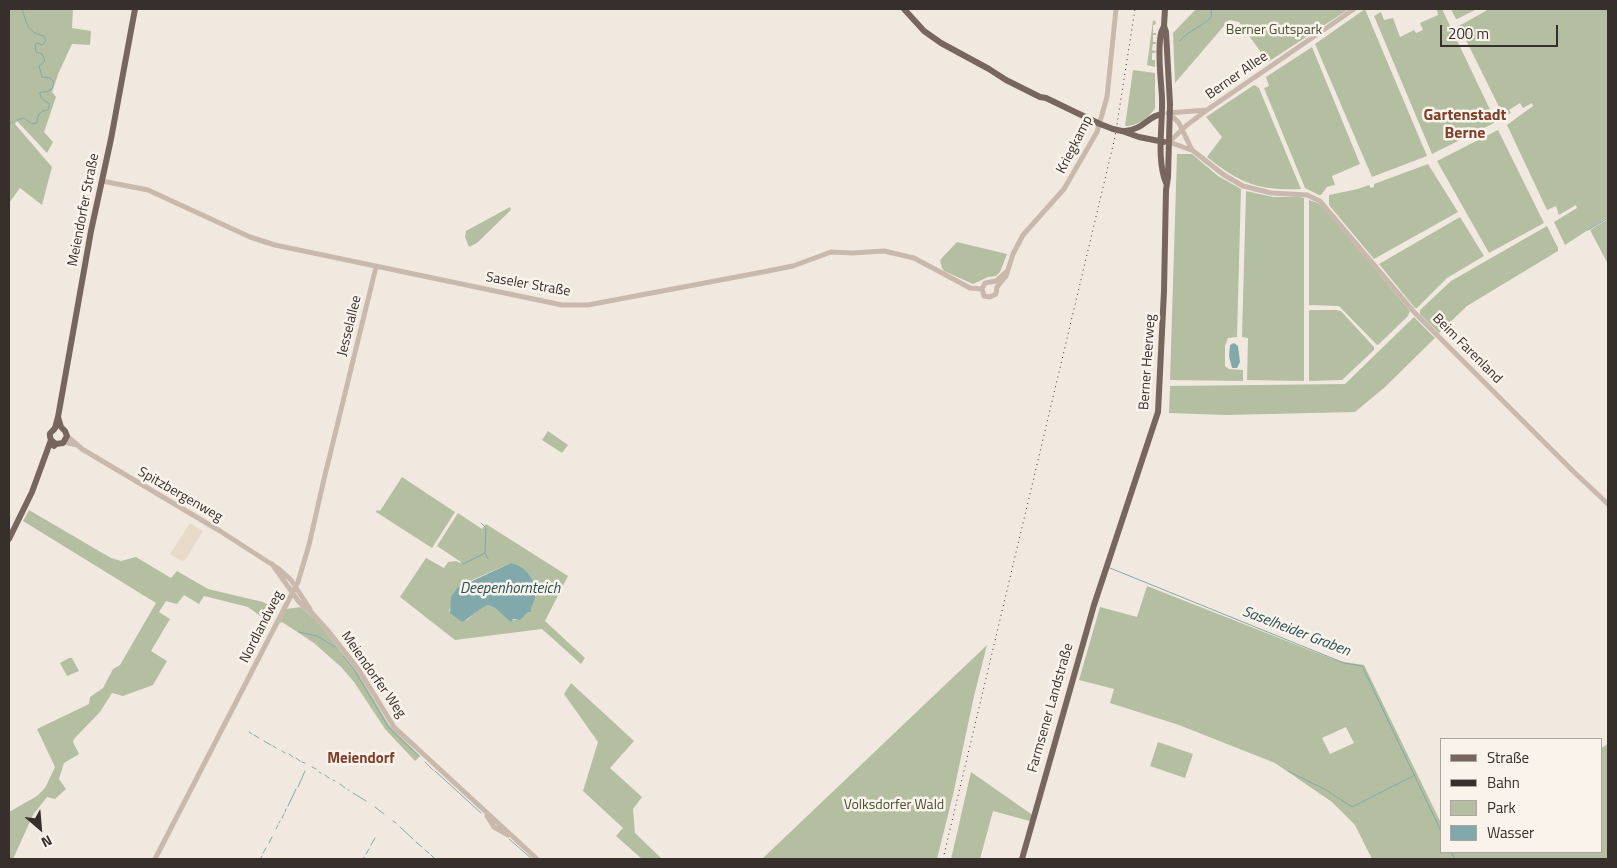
<!DOCTYPE html>
<meta charset="utf-8">
<style>
body{margin:0}
#map{position:relative;width:1617px;height:868px;overflow:hidden;background:#f1e9e0;font-family:"Titillium Web",sans-serif}
canvas{display:block}
.frame{position:absolute;inset:0;border:10px solid #372f2b;pointer-events:none}
.legend{position:absolute;left:1440px;top:738px;width:162px;height:115px;box-sizing:border-box;background:#f9f3ec;border:1px solid #aba59f;margin:0;padding:6px 9px;list-style:none;font-size:15px;color:#372f2b}
.legend li{display:flex;align-items:center;gap:10px;height:25px}
.legend b{width:25px;border:1px solid #aba59f}
.north{position:absolute;left:15px;top:803px;width:50px;height:50px;-webkit-text-stroke:4px #f9f3ec;paint-order:stroke;rotate:153deg;font-size:14px;font-weight:700;line-height:20px;text-align:center;color:#372f2b}
.north::after{content:'';display:block;margin:auto;width:18px;height:22px;background:#372f2b;clip-path:polygon(50% 0,100% 100%,50% 72%,0 100%)}
.scale{position:absolute;left:1440px;top:25px;width:118px;height:22px;box-sizing:border-box;border:2px solid #372f2b;border-top:0;padding-left:6px;font-size:15px;line-height:18px;white-space:nowrap;color:#372f2b;-webkit-text-stroke:4px #f9f3ec;paint-order:stroke}
</style>
<div id="map">
<canvas width="1617" height="868"></canvas>
<div class="frame"></div>
<ul class="legend">
<li><b style="height:6px;background:#77665d"></b>Straße</li>
<li><b style="height:6px;background:#372f2b"></b>Bahn</li>
<li><b style="height:14px;background:#b4bfa1"></b>Park</li>
<li><b style="height:14px;background:#81a9ab"></b>Wasser</li>
</ul>
<div class="north">N</div>
<div class="scale">200 m</div>
</div>
<script>
const context = document.querySelector('canvas').getContext('2d');
context.lineJoin = 'round';
function fill(path, color) {
  context.fillStyle = color;
  context.fill(path, 'evenodd');
}
function trace(path, color, width, dash) {
  context.strokeStyle = color;
  context.lineWidth = width;
  context.lineCap = dash ? 'butt' : 'round';
  context.setLineDash(dash || []);
  context.stroke(path);
}
function write(font, color, halo, rows, align = 'center') {
  context.font = font + ' "Titillium Web",sans-serif';
  context.lineWidth = 5;
  context.setLineDash([]);
  context.textBaseline = 'middle';
  context.strokeStyle = halo;
  context.fillStyle = color;
  for (const [text, x, y, turn = 0] of rows) {
    context.save();
    context.translate(x, y);
    context.rotate((+turn || 0) * Math.PI / 180);
    context.textAlign = isNaN(turn) ? turn : align;
    if (halo) context.strokeText(text, 0, 0);
    context.fillText(text, 0, 0);
    context.restore();
  }
}
fill(new Path2D(`
 M9,9H73L72,28L91,31L90,45L72,44L59,72L52,92L56,97L44,132L53,142L47,153L17,121L15,124L52,167L42,205L20,188L9,203Z
 M1196,9H1349L1268,62L1239,22L1229,20L1175,83L1173,33Z
 M1365,9L1427,156L1372,177L1315,44Z
 M1442,9L1495,120L1494,123L1432,154L1374,16L1381,12L1384,20L1393,18L1400,37L1414,30L1416,33L1423,30L1420,23L1438,15L1437,10Z
 M1451,9H1477L1457,19H1456Z
 M1489,9H1608V217L1565,245L1554,222L1577,208L1576,205L1559,215L1556,206L1547,210L1507,125L1533,106L1532,103L1523,108L1520,103L1509,110L1511,113L1504,117L1459,26Z
 M1153,20L1156,22L1155,25H1153V33H1156V35H1153V42H1156V44H1153L1152,50L1156,51L1155,53H1152V60H1155V67L1147,65Z
 M1312,47L1360,164L1332,176L1335,185L1327,187L1321,195H1319L1305,188L1264,88L1269,86L1266,77Z
 M1133,70L1155,73V108C1151,116 1137,127 1125,126Z
 M1254,85L1259,88L1301,189C1258,191 1240,183 1207,157L1222,137L1206,117Z
 M1498,130L1544,223L1489,253L1437,161Z
 M1177,154H1192L1218,176L1241,189L1237,337L1228,338L1225,346V366L1229,369L1243,370V381L1170,380Z
 M1428,164L1458,212L1374,259L1329,205V195L1358,189L1369,185L1371,188L1374,187V184Z
 M1246,191L1273,197H1299L1304,198V381L1247,380L1248,338L1242,337Z
 M1309,200L1318,203L1323,207L1410,311L1408,316L1379,344L1377,345L1339,306L1309,305Z
 M510,207L511,210L477,243L469,247L465,237L466,231Z
 M1460,217L1484,256L1447,278L1417,308H1415L1379,264Z
 M1608,219V264L1590,230Z
 M1547,226L1558,248V251L1467,306L1439,333L1420,314V310L1451,281Z
 M957,242L1007,254L1000,272L996,276L988,277L973,284L944,271L942,268L940,260Z
 M1310,310H1336L1341,311L1374,347V350L1342,380L1309,381V311Z
 M1414,317L1435,338L1385,387L1355,412L1226,415L1169,413L1170,386L1345,384Z
 M548,431L568,445L562,453L542,440Z
 M402,477L455,512L432,548L376,512L377,510L380,511Z
 M29,510L111,558L121,561L136,557L171,578L177,571L208,589L263,602L277,610L270,623L248,607L204,596L199,604L184,595L177,604L166,601L159,612L170,619L151,651L167,661L153,685L123,696L112,693L100,712L74,739L73,742L79,754L64,763L59,779L66,789L55,799L47,797L33,815L13,859H9V812L37,796L45,788L55,767L37,729L89,704L90,697L103,688L113,669L120,665L156,603L23,521Z
 M458,513L482,529L486,524L568,576L545,621L585,658L581,664L542,629L455,640L400,597L426,558L444,568L448,562L456,561L460,563L461,562L437,546ZM511,563C532,567 541,593 529,610C527,614 521,617 517,620H510L495,608L489,605L480,608L467,620L449,611L452,603L463,584Z
 M1147,586L1330,658L1344,662L1364,665L1441,823V852H1601V748L1608,744V859H1372L1355,825L1332,802L1275,763L1179,725L1110,703L1114,689L1079,680L1100,607L1137,617ZM1346,727L1354,743L1330,754L1322,738Z
 M301,607L318,622L358,673L389,725L420,756L415,761L385,729L354,682L341,667L314,643L282,622L279,624L286,609Z
 M987,645L974,696L953,795L937,859H762Z
 M69,658H72L79,671L67,676L60,663Z
 M571,683L634,741L610,768L642,797L633,809L635,833L661,858V859H642L616,836L623,828L583,791L598,742L564,694Z
 M1158,742L1193,754L1185,778L1150,766Z
 M971,772L1034,816L1033,822L993,811L980,859H951Z`), '#b4bfa1');
fill(new Path2D(`
 M190,523L203,531L186,559L182,561L170,554Z`), '#e7dac8');
fill(new Path2D(`
 M1234,343L1238,346L1240,362L1237,368H1232L1229,356L1230,345Z
 M511,563C527,566 537,582 535,597C534,603 530,608 531,612H528L520,620L513,619L511,622L495,608L489,605C478,608 472,617 462,622L450,613L451,597L457,588Z`), '#81a9ab');
trace(new Path2D(`
 M1180,41C1187,31 1207,24 1211,17C1212,15 1211,11 1211,9
 M17,120L24,118L32,124L37,123C38,115 38,112 47,110L49,108V103C44,101 40,98 40,92H46L52,89L54,82L50,78L42,77L39,66L45,61L42,54L36,52L35,45L37,43L42,45L46,41L44,36C26,32 27,23 22,9
 M9,124L13,122
 M1588,230L1608,218
 M481,523L486,528L485,553
 M463,564L485,553L488,559
 M1110,568L1344,663L1362,666L1441,831
 M299,632L317,636L335,647
 M343,656L353,668L389,728L419,756
 M249,732L252,734
 M254,735L259,738
 M264,741L271,745
 M273,746L276,748
 M282,751L285,753
 M289,754L293,757
 M296,758L300,761
 M302,762L305,763
 M425,762L433,770
 M312,767L316,769
 M435,771L481,813
 M1288,771L1326,790L1352,807L1415,775
 M319,772L321,773
 M325,775L329,778
 M333,780L335,781
 M340,784L345,788
 M298,787L305,771
 M348,790H349
 M353,793L366,801
 M288,806L296,789
 M375,807L384,814
 M285,812L286,809
 M282,818L284,814
 M393,821L396,823
 M279,823L280,821
 M400,827L413,839
 M276,829L278,825
 M509,839L532,859
 M416,842L422,847
 M269,843L272,837
 M371,845L375,838
 M425,850L429,853
 M1451,852L1455,859
 M263,853L266,848
 M366,854L369,849
 M431,855L435,859
 M260,859L262,856
 M363,859L364,857`), '#81a9ab', 1);
trace(new Path2D(`
 M1168,113L1207,110
 M1169,113L1179,123L1192,150L1224,175L1243,186L1271,193L1307,195L1320,201L1415,313L1575,473L1608,504
 M1191,150L1169,142L1187,125L1207,110L1354,9
 M102,181L148,190L250,237L275,245L562,305H588L768,271L793,266L831,252L852,253L884,251L914,258L970,288L982,289
 M997,287L1006,276L1013,254L1023,235L1064,189L1097,132L1107,97L1116,9
 M982,289L985,283L996,281L1006,272
 M982,289L984,296L990,297L996,294L997,287
 M67,436L82,449L220,531L279,569L291,580L310,609
 M64,442L77,445
 M272,564L299,602L312,613L329,632L359,670L394,727L537,859
 M487,816L494,827L508,835
 M155,859L298,582L309,545L324,479L376,267`), '#c8b9ac', 5);
trace(new Path2D(`
 M904,9L924,31L941,43L989,69L1006,80L1040,97L1046,98L1100,124L1113,129
 M1164,26C1163,28 1162,30 1161,33C1157,52 1161,78 1162,98C1163,124 1156,158 1166,183
 M1122,131L1139,137L1164,142
 M1125,131C1145,129 1147,116 1162,114
 M56,444L51,440C48,431 51,434 55,428C56,425 57,420 58,417L91,231L111,139L135,9
 M54,446L56,444L63,443L67,436L65,431L61,427L58,417
 M9,539L32,492L51,440
 M1022,859L1094,605L1158,412L1164,291L1166,190L1168,177L1170,104L1166,32L1164,26L1165,9`), '#77665d', 6);
trace(new Path2D(`
 M943,859L1115,137L1135,9`), '#372f2b', 1, [1, 4]);
trace(new Path2D(`
 M1113,129L1122,131`), '#77665d', 6);
write('14px', '#465331', '#f9f3ec', [
 ["Berner Gutspark",1274,31],
 ["Volksdorfer Wald",894,806]
]);
write('14px', '#372f2b', '#f9f3ec', [
 ["Berner Allee",1237,76,-35],
 ["Kriegkamp",1075,145,-63],
 ["Meiendorfer Straße",84,210,-79],
 ["Saseler Straße",528,285,10],
 ["Jesselallee",350,326,-76],
 ["Beim Farenland",1467,349,45],
 ["Berner Heerweg",1148,362,-86],
 ["Spitzbergenweg",180,495,30],
 ["Nordlandweg",262,627,-63],
 ["Meiendorfer Weg",373,675,55],
 ["Farmsener Landstraße",1051,708,-74]
]);
write('italic 15px', '#245155', '#f9f3ec', [
 ["Deepenhornteich",510,589],
 ["Saselheider Graben",1296,632,21]
]);
write('bold 15px', '#7e402b', '#f9f3ec', [
 ["Meiendorf",361,759]
]);
write('bold 16px', '#7e402b', '#f9f3ec', [
 ["Gartenstadt",1465,116],
 ["Berne",1465,134]
]);
</script>
